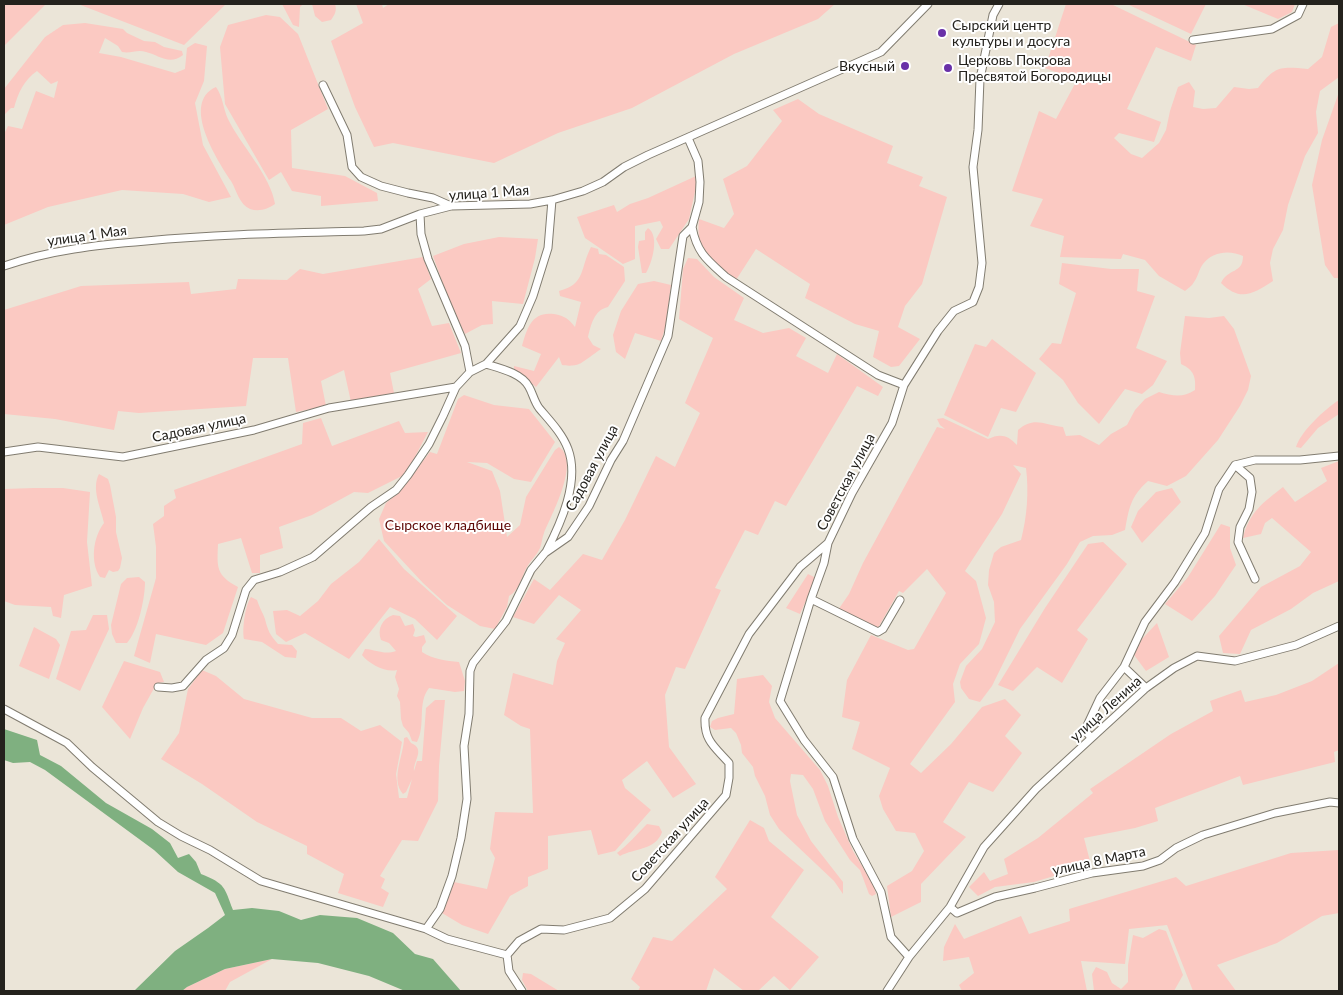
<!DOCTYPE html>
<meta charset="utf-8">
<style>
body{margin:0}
#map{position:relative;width:1343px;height:995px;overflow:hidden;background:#ebe5d8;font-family:Lato,sans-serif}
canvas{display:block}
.frame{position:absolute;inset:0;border:5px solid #24221d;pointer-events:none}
</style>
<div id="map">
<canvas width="1343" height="995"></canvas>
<div class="frame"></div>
</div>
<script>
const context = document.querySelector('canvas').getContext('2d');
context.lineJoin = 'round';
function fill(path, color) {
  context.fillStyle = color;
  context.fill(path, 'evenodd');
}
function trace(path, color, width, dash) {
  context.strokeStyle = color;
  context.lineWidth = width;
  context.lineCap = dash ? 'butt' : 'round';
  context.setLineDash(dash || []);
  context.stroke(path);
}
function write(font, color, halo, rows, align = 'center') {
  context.font = font + ' Lato,sans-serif';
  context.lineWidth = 4;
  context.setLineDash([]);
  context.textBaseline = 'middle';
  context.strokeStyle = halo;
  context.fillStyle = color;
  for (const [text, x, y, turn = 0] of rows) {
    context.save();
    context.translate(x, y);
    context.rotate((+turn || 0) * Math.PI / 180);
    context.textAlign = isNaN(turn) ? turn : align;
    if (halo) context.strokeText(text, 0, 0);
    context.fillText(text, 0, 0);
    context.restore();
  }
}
fill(new Path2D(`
 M4,4H46L4,46Z
 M78,4H226L184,45Z
 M282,4H303L300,7L299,27L293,25Z
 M312,4H335C337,11 335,14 331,20L322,22L315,16Z
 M356,4H382L383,8L389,4H835L818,19L734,54L632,108L558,133L494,163L393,143L374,147L355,107L331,41L363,23Z
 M1066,4H1111L1196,45L1191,61L1156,47L1127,109L1161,122L1154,142L1119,133L1114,138L1131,154L1142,158L1159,143L1166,130L1170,111L1178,87L1189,82L1195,91L1193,107L1203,109L1216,108L1234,87L1249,89L1258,88C1276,65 1281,67 1308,69L1322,57L1331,27L1339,23V77L1320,91L1316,112L1318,133L1305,156L1288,205L1283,230L1273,249L1270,263L1273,281C1253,294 1240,302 1221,283C1228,268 1243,274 1243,256C1230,250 1213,251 1203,264C1199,269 1198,277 1194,282C1192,286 1188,288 1185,291L1159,276L1145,260L1123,254L1121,259L1060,257L1064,236L1030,226L1043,199L1012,191L1039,111L1056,119L1077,80L1045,68Z
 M1127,4H1206L1191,34Z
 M1242,4H1295L1292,12L1278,19Z
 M266,15L280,17L298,34L328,109L291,130L292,168L345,176L377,193L378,201L321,206V196L292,191L281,172L269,180L225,104L220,47L228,25Z
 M85,23L123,29L127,33L144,41L155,42L164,47L182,51L183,55C169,66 159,55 146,52C137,49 131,54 122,52L118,46L105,38L99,53L121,57L175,73L185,69L187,48L195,43L207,46L204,81L195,103L203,145L231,197L209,202L183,194L122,190L48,207L4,225V134L8,126L22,129L36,91L54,98L58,81L51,84L37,71C24,80 18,93 14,108H11L4,115V89L45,37L63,25Z
 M216,87C223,97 223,108 228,119C240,144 271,176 275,204C268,209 259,212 250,209C239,204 237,191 231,181C218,161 180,103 216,87Z
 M1339,92V278H1334L1325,265L1312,185L1322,140Z
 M798,99L819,114L893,146L887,163L923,177L919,186L947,197L922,284L905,306L898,327L920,339L899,366L891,367L873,357L879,331L855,324L805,298L810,284L756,249L736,280C712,262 695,253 699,219L724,228L734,214L723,179L747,166L782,121L773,110Z
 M696,176V187L689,219L669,249H661L656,239L663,227L660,221L635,226V259L623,264L585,238L577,217L614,205L617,212L630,204L648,198Z
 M648,228C660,236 652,263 646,273H642L638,247L639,241L645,240V232Z
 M499,237L538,239L535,258L523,304L492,301L493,324L482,325L465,334L450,304L433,256L464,244Z
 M591,247L598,249L599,254L606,255L624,267L625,281L608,307C594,310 591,325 588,337L593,345L601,349C599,350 581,364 579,364C575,366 567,366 562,365L559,357L536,387L514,369V366L534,371L541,354L522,346C527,328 532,311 554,314C565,316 569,319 575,327L581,302L560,296L559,291C586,284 580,268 591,247Z
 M423,257L431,279L418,289L432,326L449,323L461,353L390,373L394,393L351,402L344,370L321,381L326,406L296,412L288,358H253L246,406L139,413L118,411L114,430L55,419L4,414V310L81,286L189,282L191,294L236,289L238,279L287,280L300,269L323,274Z
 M688,258L697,259L714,277L744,298L734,320L763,333L789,328L806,338L796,356L828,373L837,354L883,387L878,396L857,386L786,506L775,501L758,535L745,530L715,588L721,590L685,669L676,667L665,695L669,747L696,784L673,798L647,761L622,780L625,788L651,810L615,851L598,855L591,830L548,836V869L528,877V886L510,896L488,934L462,925L442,913L454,882L487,889L495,858L490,849L495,812L533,813L530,729L521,726L504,715L513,673L553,685L557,661L565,643L556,639L581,610L559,595L534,624L513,617L534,579L550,590L583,554L602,560L625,520L656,456L675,467L700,413L685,403L713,338L679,319L683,269Z
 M1062,263L1111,269H1139L1137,291L1155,296L1136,348L1167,361L1153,385L1142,394L1125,389L1099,424L1078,403L1063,380L1039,359L1052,343L1061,344L1076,293L1059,284Z
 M654,281L671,285L666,325L661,341L635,333L625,359L616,352L613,335L621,311L638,284Z
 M1185,316L1209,318L1224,316L1234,329L1251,376L1248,390L1240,406L1218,440L1186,476L1167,486L1148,481C1130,497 1129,509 1125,530L1112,535L1093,536L1080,542L1067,564L1020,629L992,686L980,702L969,699L961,688L960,682L966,666L982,649L995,622L994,602L988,585L989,570L994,553L1001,547L1021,540C1027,517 1029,492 1026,468L1013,465L1021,474L1002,514L965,571L976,581L986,618L979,644L960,664L953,684L955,702L910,764L921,773L951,744L982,707L1005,699L1021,715L1005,736L1022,753L993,792L969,782L943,822L966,837L921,884V902L891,917L887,886L912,871L924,851L915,833L896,831L883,809L879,796L890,768L852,749L860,722L842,717L847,680L871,635L908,650L914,649L946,593L927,569L903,593L899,591L878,628L872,627L838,610L849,594L863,563L937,427L945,429L940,425L937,419L943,418L988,439C1000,433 1008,435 1017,445L1018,430C1034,416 1044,425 1063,427L1066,436L1080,435L1099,445L1111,434L1127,425L1135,410L1145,399L1159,392C1173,396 1183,398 1195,390C1196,377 1194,370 1181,364L1180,353Z
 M992,339L1036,373L1016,412L1001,408L988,437L944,415L975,344L986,347Z
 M464,395L494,405L529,409L555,442L531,482L514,479L487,463L467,462L492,471L500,491L507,537L520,525L526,497L555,450L559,447C581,461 551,516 544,533C542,538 542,543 540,548C537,555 531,560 527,567C521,577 520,590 509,596L507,607L495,629L480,626L447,605L423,583L384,541L379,519L386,503L397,494L430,452L437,454L458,399Z
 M1339,400V414L1318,428L1301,448L1296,447C1301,431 1325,409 1339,400Z
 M321,418L332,446L399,421L405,433L428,432L406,474L368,493L354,492L312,515L279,527L283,548L260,555V573H252L241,538L218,544C217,568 216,575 238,587L223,633L206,645L156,634L150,663L134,656L156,578V547L153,524L164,516V506L176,498L174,490L302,444L303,423Z
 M1339,461V581L1313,593L1291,609L1251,630L1240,654L1223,653L1219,636L1261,587L1300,566L1311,552L1272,518L1265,523L1261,534L1243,538C1249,512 1264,502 1283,487L1295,502L1327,481L1321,468Z
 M99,474L108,479L110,485L116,517V532L122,558L120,568L118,571L113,572L109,570L105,578L100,577C90,562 93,537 104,523C101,508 91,489 99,474Z
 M34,488H63L90,492L87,542L92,586L64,595L61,618L53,616L51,607L15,605L4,601V489Z
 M1172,488L1181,502L1142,543L1131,527L1138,511L1156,492Z
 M1221,524L1230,527V548L1236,565L1215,596L1192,621L1165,604L1188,577Z
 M379,539L404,569L457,616L437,640L415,619L390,607L349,659L305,633L286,642L276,634L273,611L287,610L300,616L318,601L331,584L359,562Z
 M1103,542L1127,564L1077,630L1088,639L1062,683L1037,667L1013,691L998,685L1045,608L1088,544Z
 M808,574L816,578L800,614L786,608Z
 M139,577L145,582C145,599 138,631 127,643H116L112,634L111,625L121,584L127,578Z
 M251,597L257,600C259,607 263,613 265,619C268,631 270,635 278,644L292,645L297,651L296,658L285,657L262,642L244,639C242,629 245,606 251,597Z
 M93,615H107L109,629L80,691L56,679L71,631L86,630Z
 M393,615L400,616L405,626L413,624L415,630L413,636L416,637L424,635L426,642L422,647V652C433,659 446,661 459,662L465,681L464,691L455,692L429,688C417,703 426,725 417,742L412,741L409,733L403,726L401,719L400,702L397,696L399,689L395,677L397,670C386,673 369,664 362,655L365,649C377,650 384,655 396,651L389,643L381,640C377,629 382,619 393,615Z
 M1157,623L1169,657L1146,671L1134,655L1141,640Z
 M34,627L56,639L60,645L49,679L19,666Z
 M124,661L160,672L164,682L157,683L143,708L130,739L102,707Z
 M1339,663V750L1334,752L1335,762L1243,785L1240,776L1155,808L1158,821L1135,828L1084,838L1091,865L1034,882L995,887L978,896L969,887L984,872L990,881L1008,874L1004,859L1038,838L1093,793L1090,789L1171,734L1213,711L1210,701L1241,690L1245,702L1276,695L1312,681Z
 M202,670L216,676L244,699L312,718H341L361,731L380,725L402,742L396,774L399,798H407L412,779L406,792L403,794C390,779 404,755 404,738L407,737L411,743C426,749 413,761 414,771L417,761H422L426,708L435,700H445L439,766L438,801L418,841L402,840L380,876L385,879L381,888L389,893L383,907L338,893L344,874L307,854V846L257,822L202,784L161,759L179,733L188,689Z
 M763,675L772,686L769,702L775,718L820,770L828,786L838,817L853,851L873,884L876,894L872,896L869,894L860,870L850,860L825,821L813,789L803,775L791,774L790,781L797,815L811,841L843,882V894L834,881L779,829L770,815L765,796L755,776L753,767L742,753L741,745L736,733L731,728L715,730L710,727L712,721L718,718L734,714L737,679Z
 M750,820L764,828L769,841L804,870L771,917L819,957L790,990L774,976L758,991H744L714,968L706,991H638L640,987L631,979L653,937L672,941L727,889L715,877Z
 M647,824L659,826L662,832C656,850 635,848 620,856L617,853C627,846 638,833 647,824Z
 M1339,850V913L1322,916L1277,943L1217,965L1236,991H1193L1167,925L1129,929L1125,964L1081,961L1087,991H962L959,985L974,973L969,957L943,961L944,947L955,924L964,939L1021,916L1029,934L1070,921L1069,909L1176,877L1186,886L1291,853Z
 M1159,929L1166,931L1183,975L1174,991H1094L1092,974L1096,967L1107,972L1112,983L1121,989L1128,982V965L1133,935L1143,938Z
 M272,959L230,982L225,991H182L187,987L225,969Z
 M523,973L531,974L559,991H528L522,980Z`), '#fbc9c2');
fill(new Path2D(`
 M4,729L37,740L40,755L61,766L106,803L152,829L170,843L178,858L189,854L196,862L201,874C226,884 224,887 233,910L252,908L279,911L301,920L320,915L357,918L393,933L415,954L433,959L461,991H405L369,976L318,963L272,959L225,969L187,987L182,991H134L175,951L208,928L225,915L215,893L178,872L154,850L45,770L30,762L13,763L4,760Z`), '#7fb080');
const street = new Path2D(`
 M1193,40L1272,29L1298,15L1303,4
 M323,85L347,135L352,167L361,177L381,186L408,193L433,198L451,206
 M420,214L421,234L428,259L465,346L470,372
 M692,227C697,253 707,260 726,277L878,375L904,385
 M4,266C50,250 97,245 146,241C219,234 291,233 364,231L381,229L420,214L451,206L530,204L552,200L583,191L603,182L624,167L648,155L881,52L928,4
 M486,364C499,368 522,373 529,387C533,394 534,401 539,408C549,420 562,433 568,449C580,481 561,523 546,552
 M4,452L38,447L123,457L254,430L329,408L456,387
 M1235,465L1250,478L1252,492L1249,509L1240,527L1238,542L1255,579
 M828,543L824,563L811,599L780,701L804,740L833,777L853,839L881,892L891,937L909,957
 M811,599L878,632L883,629L900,600
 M1124,667L1146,688
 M158,687L172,688L183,686L206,660L224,648L232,635L246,590L254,580L280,572L313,557L371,507L396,490L408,475L429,444L443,416L456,387L470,372L486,364L520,326L533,296L548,248L552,200
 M4,709L67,743L92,767L158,822L181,836L210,850L261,881L426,929L447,939L507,955L509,971L522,991
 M1091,738L1085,730L1100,698L1124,667L1145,622L1175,582L1205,533L1219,489L1235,465L1255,460H1300L1339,456
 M950,907L957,913L995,897L1035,888L1092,873L1143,866L1160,860L1176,848L1203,835L1275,813L1330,802L1339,803
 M426,929L440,909L452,876L461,838L467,799L464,746L469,714L470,671L473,663L506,621L531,570L545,553L568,537L589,506L611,460L623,441L668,336L683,236L692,227L699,202L700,182L698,161L688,138
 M507,955L519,941L541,929L564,930L610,918L645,889L726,795L729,778V763C715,747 704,741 705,718L749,634L800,567L828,543L852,493L892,423L904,385L938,331L954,311L973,302L979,287L982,263L973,167L978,130L980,79L993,15L999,4
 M887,991L909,957L950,907L984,847L1036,789L1146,688L1174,668L1197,656L1235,661L1296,645L1339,626`);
trace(street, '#817c70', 9);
trace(street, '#fff', 7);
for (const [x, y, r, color] of [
 [942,33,5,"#6931a8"],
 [905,66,5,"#6931a8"],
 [948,68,5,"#6931a8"]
]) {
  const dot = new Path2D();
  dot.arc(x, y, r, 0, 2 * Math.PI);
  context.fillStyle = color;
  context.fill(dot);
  trace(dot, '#fff', 2);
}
write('14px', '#24221d', '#fff', [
 ["Сырский центр",952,25],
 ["культуры и досуга",952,41],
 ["Церковь Покрова",958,60],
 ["Пресвятой Богородицы",958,76],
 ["Вкусный",895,66,"right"]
], 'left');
write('14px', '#24221d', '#fff', [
 ["улица 1 Мая",489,193,-4],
 ["улица 1 Мая",87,236,-8],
 ["Садовая улица",199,428,-12],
 ["Садовая улица",592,468,-62],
 ["Советская улица",846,482,-62],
 ["улица Ленина",1106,709,-42],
 ["Советская улица",670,840,-48],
 ["улица 8 Марта",1099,861,-12]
]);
write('14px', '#5e0907', '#fff', [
 ["Сырское кладбище",448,525]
]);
</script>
